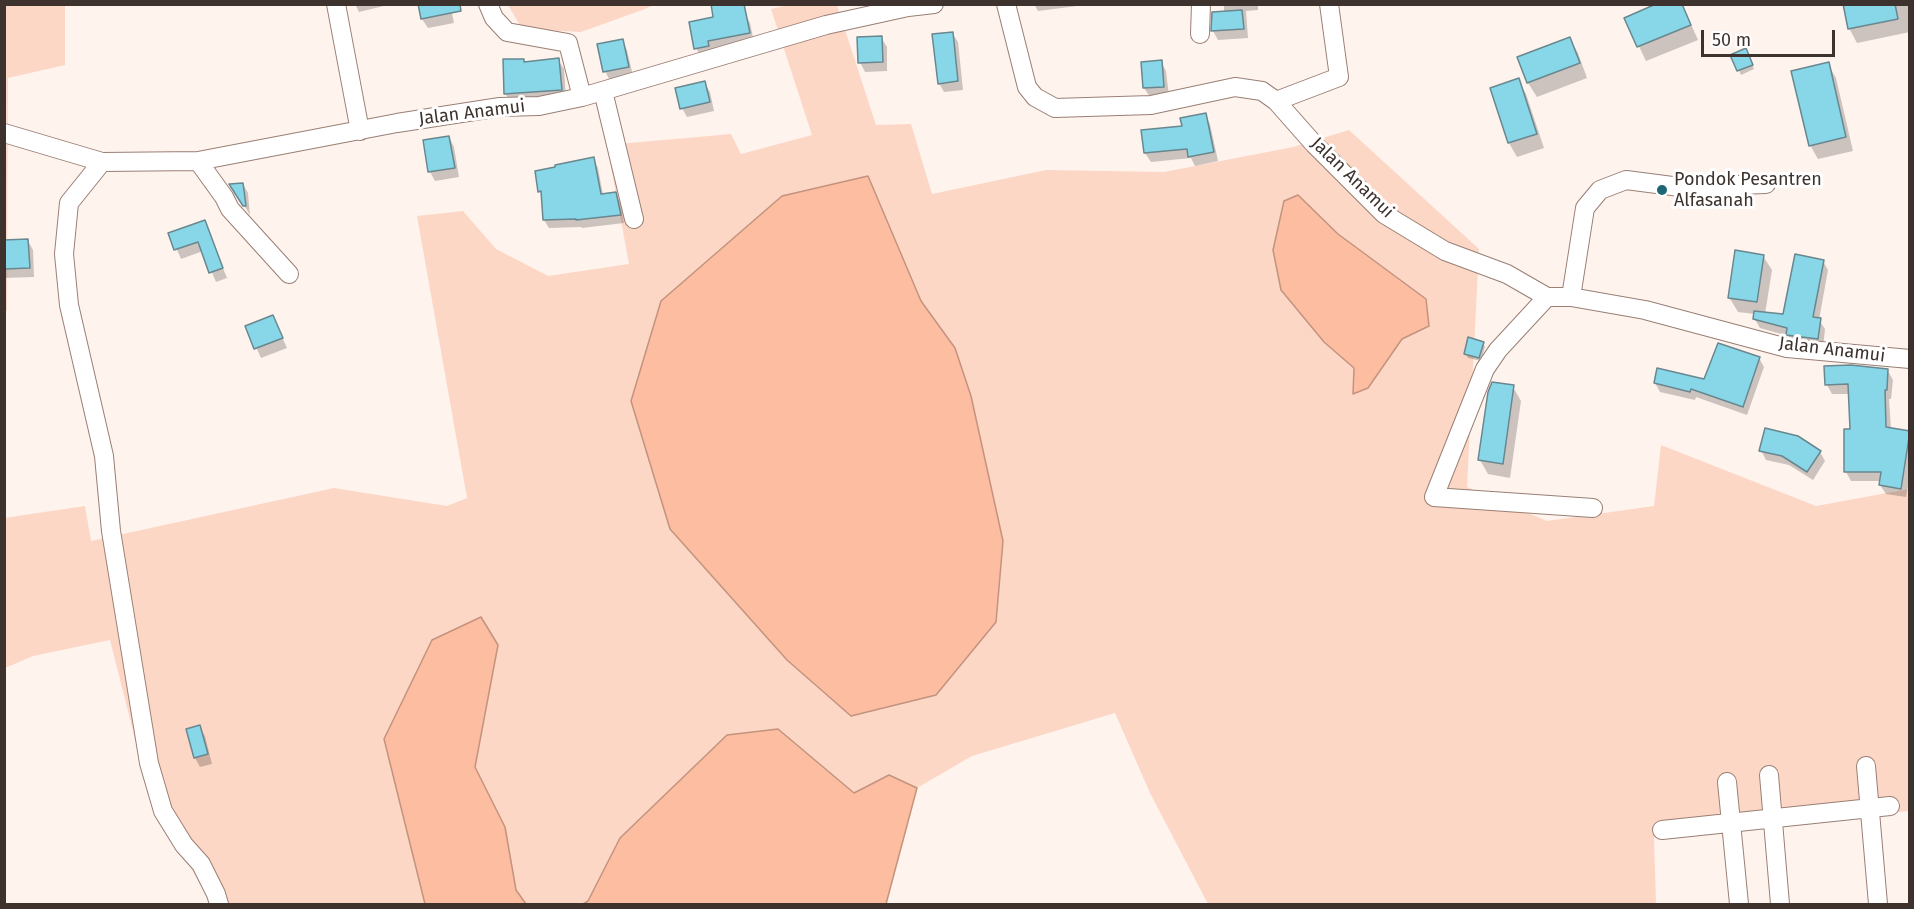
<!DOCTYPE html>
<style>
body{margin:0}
#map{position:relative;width:1914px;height:909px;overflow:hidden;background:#fff3ee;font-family:"Fira Sans",sans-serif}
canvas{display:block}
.frame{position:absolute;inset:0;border:6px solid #3d322d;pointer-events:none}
.scale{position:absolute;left:1701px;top:30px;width:134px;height:27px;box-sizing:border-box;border:3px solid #3d322d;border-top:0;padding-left:8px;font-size:18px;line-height:21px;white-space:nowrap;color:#3d322d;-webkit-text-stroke:4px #fff;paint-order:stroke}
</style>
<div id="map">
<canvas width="1914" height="909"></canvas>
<div class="frame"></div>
<div class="scale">50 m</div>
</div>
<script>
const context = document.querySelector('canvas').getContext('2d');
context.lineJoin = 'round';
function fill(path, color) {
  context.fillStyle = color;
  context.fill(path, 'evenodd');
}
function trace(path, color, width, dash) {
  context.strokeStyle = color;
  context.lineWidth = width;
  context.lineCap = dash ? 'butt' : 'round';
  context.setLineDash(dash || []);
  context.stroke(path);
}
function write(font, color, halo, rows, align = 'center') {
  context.font = font + ' "Fira Sans",sans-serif';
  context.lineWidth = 6;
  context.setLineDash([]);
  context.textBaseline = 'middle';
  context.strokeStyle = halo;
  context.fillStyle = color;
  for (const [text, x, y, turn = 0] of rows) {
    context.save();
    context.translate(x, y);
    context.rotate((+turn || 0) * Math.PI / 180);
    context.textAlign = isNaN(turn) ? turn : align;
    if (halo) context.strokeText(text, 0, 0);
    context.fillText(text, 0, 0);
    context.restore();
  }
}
fill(new Path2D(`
 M4,5H65V65L8,78L7,311L4,310Z
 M508,5H653L645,9L581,32L522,29Z
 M788,5H837L876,125L911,124L932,194L1046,170L1164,172L1293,147L1349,130L1479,249L1467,487L1547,521L1654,506L1661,445L1816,506L1909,489V811L1654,837L1656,904H1208L1150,793L1115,713L972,756L917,788L889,776L854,793L778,729L727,735L620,838L588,901L583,904H526L516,890L505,827L475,767L498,645L384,739L425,904H212L150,798L110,640L33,656L5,668L4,518L85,506L91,541L334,488L447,506L467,498L417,216L463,211L496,249L548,276L629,264L607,145L731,134L741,154L812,135L771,9ZM868,176L921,301L955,348L851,716L787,660L670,529ZM1297,195L1338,233L1428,326L1402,339L1368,388L1353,394L1354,368L1324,342L1281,290L1273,250L1284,202Z`), '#fdd7c6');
const water = new Path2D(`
 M868,176L921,301L955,348L971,396L1003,541L996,622L936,695L851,716L787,660L670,529L631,401L661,301L782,196Z
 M1298,195L1338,234L1426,299L1429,326L1402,339L1368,388L1353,394L1354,368L1324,342L1281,290L1273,250L1284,201Z
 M481,617L498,645L475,767L505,827L516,890L526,904H425L384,739L432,640Z
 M778,729L854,793L889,775L917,788L886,904H583L588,901L620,838L727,735Z`);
fill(water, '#fcbda1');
trace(water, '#c3937e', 1.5);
fill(new Path2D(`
 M355,4H384V6L359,12Z
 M450,4L454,23L428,28L422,19Z
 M1034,4H1085V5L1038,11Z
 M1224,4H1258V10L1246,11L1248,38L1218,40L1213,31V14L1224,13Z
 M1682,4L1698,40L1646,61L1626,19Z
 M1844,4H1910V32L1857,43L1849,28Z
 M745,14L750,23L754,42L701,57L696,48Z
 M952,33L958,42L963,90L944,92L939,83Z
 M881,37L887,47V71L865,72L860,62Z
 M1570,39L1578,53L1587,78L1537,97L1528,83L1519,58Z
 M622,41L627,50L633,76L610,81L605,71Z
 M1747,54L1754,69L1741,75L1732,55Z
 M523,60L525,63L558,60L564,69L566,99L511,103L505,93Z
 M1161,62L1166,71L1169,96L1150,97L1144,88L1142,63Z
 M1828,64L1836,78L1853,151L1818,159L1810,145Z
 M1518,80L1526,94L1544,148L1517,157L1509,143L1492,89Z
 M704,83L710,92L714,111L687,117L682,108Z
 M1205,115L1210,124L1218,161L1195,166L1191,158L1151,162L1145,153L1143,131L1184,127Z
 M449,137L454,147L459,177L435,181L430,172Z
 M593,159L598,168L603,195L615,194L620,202L624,223L582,228L581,227L549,228L544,220L543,197L540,191Z
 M243,184L248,193L250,215L231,185Z
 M204,222L227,278L216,282L203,251L181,259L170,234Z
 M28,241L33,250L34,277L4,278V242Z
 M1763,256L1772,270L1765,314L1785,316L1823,261L1828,270L1819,320L1825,329L1823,348L1793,344L1788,336L1760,328L1754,318L1755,314L1738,312L1729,297Z
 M273,317L287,348L261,358L247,327Z
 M1483,343L1485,347L1481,361L1468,358L1465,353Z
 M1759,358L1764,367L1747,415L1696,397L1695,400L1660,392L1655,383L1705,381Z
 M1826,367L1888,371L1893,380L1891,399H1889L1891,429L1910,432V475L1906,497L1886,494L1880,485L1881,481H1851L1846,472L1852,431L1850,394H1832L1827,385Z
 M1513,387L1521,401L1510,478L1488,474L1480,460Z
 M1761,450L1820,452L1825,461L1813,480L1789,465L1766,460Z
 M199,727L205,736L212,764L200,767L195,758Z`), '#0003');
const building = new Path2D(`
 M418,4H460L461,11L421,19Z
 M711,4H744L750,33L708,41L709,46L694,49L689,22L713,17Z
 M1656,4H1682L1691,25L1637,47L1624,18Z
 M1843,4H1895L1898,19L1848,29Z
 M1242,10L1244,29L1211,31L1212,12Z
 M953,32L958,81L938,84L932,34Z
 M882,36L883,62L858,63L857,37Z
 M1570,37L1580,63L1527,83L1517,57Z
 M623,39L629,67L603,72L597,44Z
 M1746,48L1753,65L1737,71L1730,55Z
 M559,58L562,90L504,94L503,59H524V62Z
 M1162,60L1164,87L1143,88L1141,62Z
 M1829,62L1846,137L1809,146L1791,71Z
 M1519,78L1537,134L1508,143L1490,88Z
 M705,81L710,102L680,109L675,88Z
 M1206,113L1214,152L1188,157L1187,149L1144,153L1141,130L1182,126L1180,118Z
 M449,136L455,168L428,172L423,140Z
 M594,157L601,194L616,192L621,215L576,220V219L543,220L541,191L538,192L535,171L555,167V165Z
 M243,183L246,206H243L229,184Z
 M205,220L223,268L209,273L198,242L174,250L168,233Z
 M28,239L30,268L4,269V240Z
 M1735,250L1764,255L1757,302L1728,298Z
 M1795,254L1824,260L1813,317L1821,318L1818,339L1786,335L1787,328L1753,319L1754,311L1783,314Z
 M273,315L283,338L254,349L245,326Z
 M1468,337L1484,342L1479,358L1464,354Z
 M1718,343L1760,357L1743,407L1691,389L1690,392L1654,383L1657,368L1704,379Z
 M1851,365L1888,369L1887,390H1885L1886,427L1910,431L1901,489L1879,485L1881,472H1844V429H1850L1848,384L1825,385L1824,366Z
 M1492,382L1514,385L1503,464L1478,460L1488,392Z
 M1765,428L1798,436L1821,451L1807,472L1782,456L1759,451Z
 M200,725L208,754L194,758L186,729Z`);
fill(building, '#87d7e9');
trace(building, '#69878e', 1.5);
const minor = new Path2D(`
 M336,4L360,131
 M488,4L494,18L507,32L568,43L582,97
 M1006,4L1027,87L1035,97L1055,108L1151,105L1235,87L1262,91L1276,101L1314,144L1384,214L1445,251L1507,274L1547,297H1571L1645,310L1787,348L1910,359
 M1200,34L1201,4
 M603,91L634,219
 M1276,101L1339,77L1329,4
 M4,133L102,162L198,161L397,123L500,107L539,106L582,97L826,25L908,7L934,4
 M198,161L224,197L230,209L289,274
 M102,162L69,203L64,254L69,305L104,456L111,531L149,763L163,811L184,845L201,864L216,894L219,904
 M1547,297L1498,350L1485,369L1434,497L1593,508
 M1571,297L1585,208L1600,190L1626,180L1680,187L1766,184
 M1866,766L1878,904
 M1769,775L1780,904
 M1727,782L1739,904
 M1662,830L1890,806`);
trace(minor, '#997f74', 20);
trace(minor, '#fff', 18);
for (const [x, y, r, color] of [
 [1662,190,6,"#1e6674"]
]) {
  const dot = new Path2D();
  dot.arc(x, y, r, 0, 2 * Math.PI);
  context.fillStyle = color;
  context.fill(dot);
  trace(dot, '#fff', 2);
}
write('18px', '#3d322d', '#fff', [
 ["Jalan Anamui",472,113,-7],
 ["Jalan Anamui",1352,178,44],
 ["Jalan Anamui",1832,350,7]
]);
write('18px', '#3d322d', '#fff', [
 ["Pondok Pesantren",1674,180],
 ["Alfasanah",1674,201]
], 'left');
</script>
